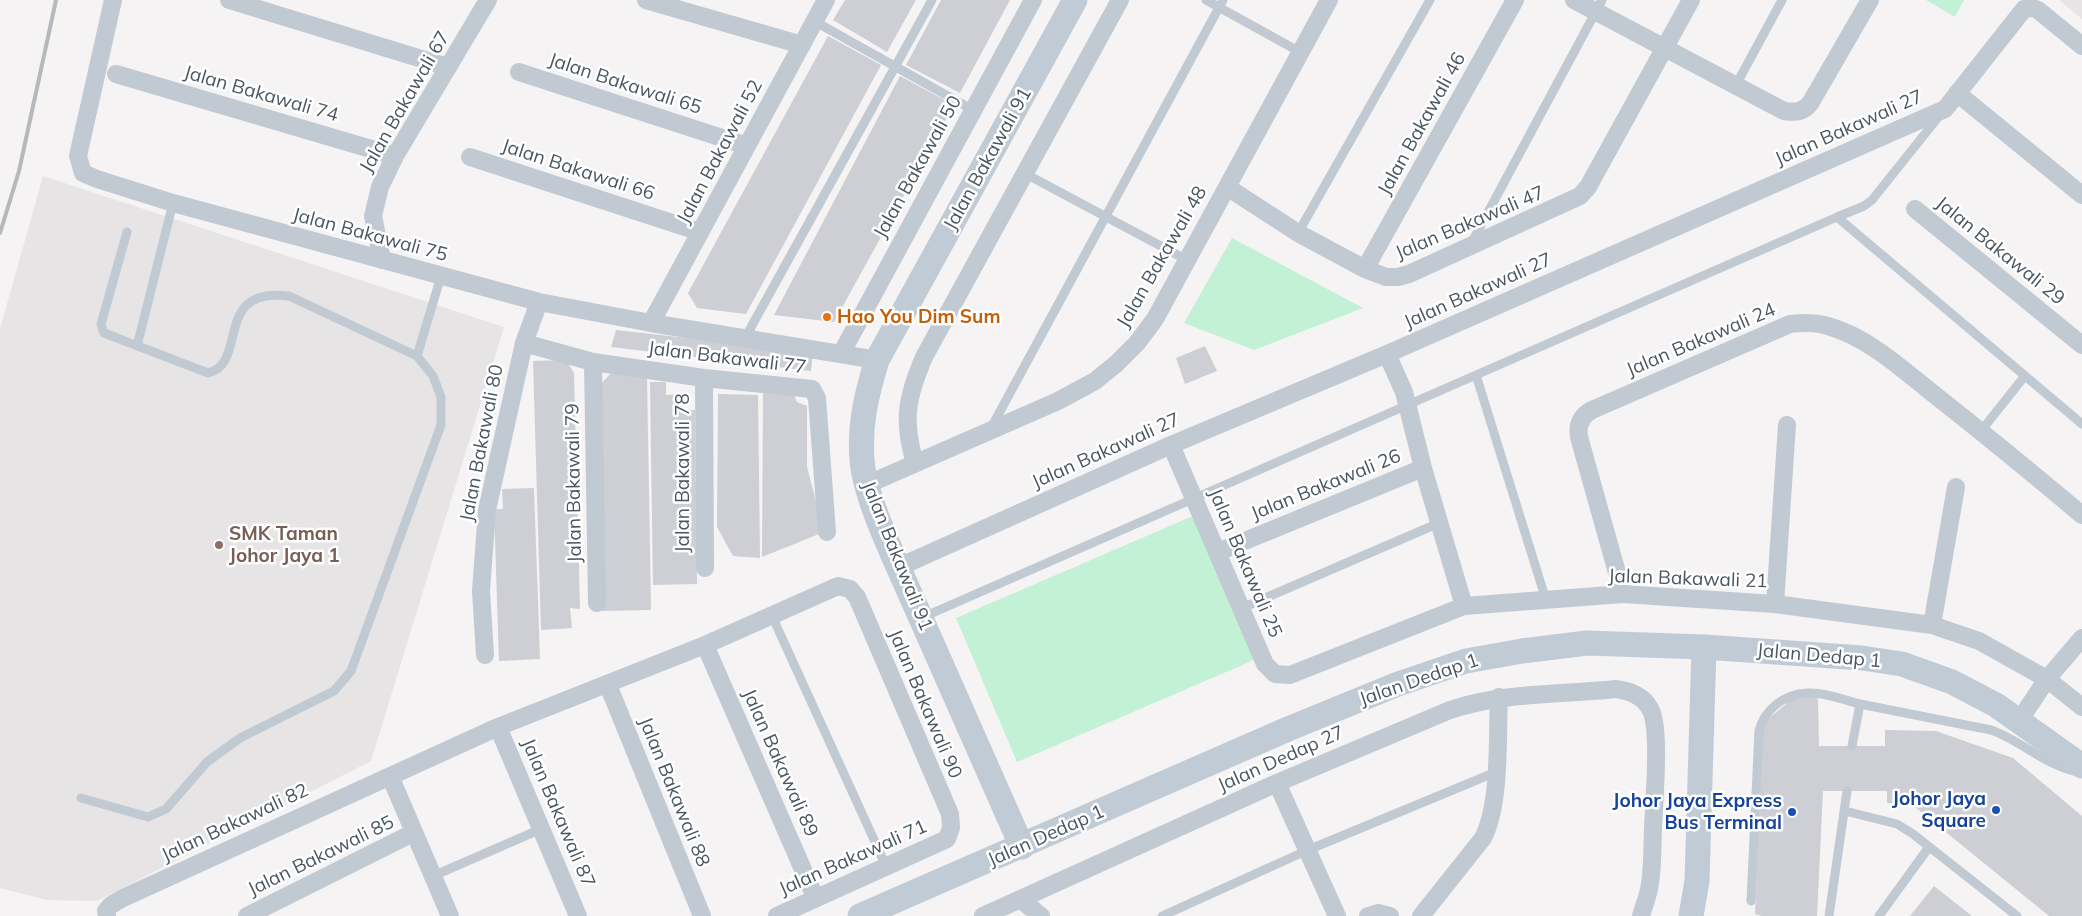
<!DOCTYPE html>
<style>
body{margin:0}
canvas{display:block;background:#f5f3f3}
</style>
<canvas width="2082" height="916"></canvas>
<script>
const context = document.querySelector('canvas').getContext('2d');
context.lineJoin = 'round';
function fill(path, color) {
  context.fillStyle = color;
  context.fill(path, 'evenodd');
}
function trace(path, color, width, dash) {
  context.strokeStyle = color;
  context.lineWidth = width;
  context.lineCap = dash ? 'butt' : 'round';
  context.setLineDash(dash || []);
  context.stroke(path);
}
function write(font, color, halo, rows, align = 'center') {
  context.font = font + ' Mulish,sans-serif';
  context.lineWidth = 5;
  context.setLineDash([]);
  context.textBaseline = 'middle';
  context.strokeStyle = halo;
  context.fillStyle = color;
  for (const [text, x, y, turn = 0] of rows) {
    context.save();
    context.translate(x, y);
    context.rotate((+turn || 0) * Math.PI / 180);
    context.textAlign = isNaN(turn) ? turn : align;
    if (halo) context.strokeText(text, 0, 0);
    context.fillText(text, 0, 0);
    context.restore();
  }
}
fill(new Path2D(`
 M2059,0H2082V19Z
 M43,176L504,327L371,761L97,901L47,900L0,888V329Z`), '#e6e4e5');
fill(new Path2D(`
 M1926,0H1964L1955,17Z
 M1232,238L1363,308L1254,350L1184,323Z
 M1193,516L1254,660L1017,762L956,618Z`), '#c3f1d5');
fill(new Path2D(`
 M845,0H916L887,52L833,20Z
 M941,0H1010L960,93L906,65Z
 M828,36L881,65L746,314L697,308L688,293Z
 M900,76L954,105L834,322L774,315Z
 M616,330L813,352L811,371L611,347Z
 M1205,346L1217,371L1185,384L1176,358Z
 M566,360L574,373L580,609L570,608L572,628L541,630L533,361Z
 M612,372L647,377L651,610L602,611L601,384Z
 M650,382H666V395L681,394V410H695L697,584L653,585Z
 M763,393L794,395L797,402L807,406V467L824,532L762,557Z
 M718,394L758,395L760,558L733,556L717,527Z
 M534,488L540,659L499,661L494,509H503L502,489Z
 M1808,694L1816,697L1818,700L1819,746H1885V730L1936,731L2013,758L2082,816V916H2049L1910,803H1887V791H1823L1817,916H1761L1755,914L1763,723L1791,700Z
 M1934,886L1972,916H1910Z`), '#cdcfd5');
trace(new Path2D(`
 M1206,0L1300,52
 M814,21L973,110
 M1736,85L1782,0
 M1940,115L1872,200L1864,206L1837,217L2082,424
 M1024,173L1187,260
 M1298,233L1430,0
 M1472,242L1602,0
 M745,338L932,0
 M137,346L173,203
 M417,356L441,276
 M1476,375L1546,600
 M991,428L1223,0
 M1981,431L2024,377
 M1242,608L1439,523
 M772,616L886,866
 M921,618L1837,217
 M1852,746L1860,704L1991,730C2020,740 2044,764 2074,771
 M81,798L148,817L166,809L207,762L240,738L334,691L351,671L441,425V397L433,376L417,356L289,296C212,286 249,364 208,373L104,333L101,324L127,232
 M1845,811L1897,824L1913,834L2017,916
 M433,876L541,829
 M1751,901L1759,731C1764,710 1784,694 1807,693C1824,692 1844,700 1860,704
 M1162,916L1308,850L1496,772
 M1829,916L1847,791
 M1879,916L1929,847`), '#c1cad2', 9);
trace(new Path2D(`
 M113,0L78,156L83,173L97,179L173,203L539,302L651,323L877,360
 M229,0L448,67
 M646,0L802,45
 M1574,0L1784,111C1796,113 1804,112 1811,102L1870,0
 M519,72L747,146
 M116,74L395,156
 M1957,93L2082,195
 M470,157L700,232
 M1227,187L1298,233L1365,269L1386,277H1398L1409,274L1580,196L1588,187L1691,0
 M1915,209L2082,345
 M382,260L373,216L380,187L395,156L488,0
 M1365,269L1515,0
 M651,323L826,0
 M524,343L593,362L704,378L812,389L817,398L827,532
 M841,354L1033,0
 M1387,354L1404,392L1423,468L1464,606
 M593,362L597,603
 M704,378L705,568
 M1171,445L1265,664L1275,674L1290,675L1464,606L1623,594L1775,604L1932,625L1979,641L2047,679L2082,707
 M915,463C902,420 907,397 924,357L1120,0
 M866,485L1058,401L1095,381L1116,364L1137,343L1155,319L1329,0
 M1218,552L1423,468
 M899,567L1171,445L1387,354L1945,109L2024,9L2033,8L2038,10L2082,46
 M1623,594L1579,437C1577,425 1581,416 1592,410L1790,324C1803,323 1816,322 1828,326C1867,337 1900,367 1931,392C1982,432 2032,473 2082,515
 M1775,604L1787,425
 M1932,625L1956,487
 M705,645L815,897
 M485,655L481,591L487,510L524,343L539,302
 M608,685L702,916
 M2019,721L2047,679L2082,638
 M498,727L578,916
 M390,776L450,916
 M1277,783L1337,916
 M1020,899L1041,916
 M107,916L106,911L111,905L123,898L498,727L705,645L838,586L850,589L857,597L950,814L951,828L947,839L777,916
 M247,916L413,833
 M983,916L1277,783L1450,710C1504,692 1560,695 1616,689C1631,691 1646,697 1652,713C1660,737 1654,801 1653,829C1652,846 1653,865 1650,883C1649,894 1644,905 1641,916
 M1368,916L1378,913L1390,916
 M1421,916L1483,838C1501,803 1497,737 1499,697`), '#c1cad2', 18);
trace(new Path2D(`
 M1022,847C985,764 948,681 912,598C896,561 865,499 862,460C859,424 867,393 877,360L1075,0
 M860,916L1288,729L1398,684L1466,661L1522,651L1587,643L1704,647L1862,658L1902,664L1952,682L1996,705L2082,766
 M1691,916L1697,881L1704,647`), '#c1cbd6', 25);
trace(new Path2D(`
 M0,233L19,171L56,0`), '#b5b8bd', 4);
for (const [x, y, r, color] of [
 [827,317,5,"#e8710a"],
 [219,545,5,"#8d6e63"],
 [1996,810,5,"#1a4fb4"],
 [1792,812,5,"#1a4fb4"]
]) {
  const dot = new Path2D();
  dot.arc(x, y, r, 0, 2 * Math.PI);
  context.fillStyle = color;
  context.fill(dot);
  trace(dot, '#fff', 2);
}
write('19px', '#4a5661', '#fff', [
 ["Jalan Bakawali 65",625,84,18],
 ["Jalan Bakawali 74",261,94,16],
 ["Jalan Bakawali 67",405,102,-60],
 ["Jalan Bakawali 46",1422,124,-61],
 ["Jalan Bakawali 27",1849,128,-24],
 ["Jalan Bakawali 52",720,152,-62],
 ["Jalan Bakawali 91",988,159,-61],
 ["Jalan Bakawali 50",918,167,-61],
 ["Jalan Bakawali 66",578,170,18],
 ["Jalan Bakawali 47",1470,223,-23],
 ["Jalan Bakawali 75",370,235,15],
 ["Jalan Bakawali 29",2000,251,39],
 ["Jalan Bakawali 48",1162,257,-60],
 ["Jalan Bakawali 27",1478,291,-24],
 ["Jalan Bakawali 24",1701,340,-23],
 ["Jalan Bakawali 77",727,358,7],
 ["Jalan Bakawali 80",482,443,-79],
 ["Jalan Bakawali 27",1106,451,-24],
 ["Jalan Bakawali 78",683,473,-90],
 ["Jalan Bakawali 79",574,483,-91],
 ["Jalan Bakawali 26",1326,485,-22],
 ["Jalan Bakawali 91",897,556,68],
 ["Jalan Bakawali 25",1245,563,67],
 ["Jalan Bakawali 21",1688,579,2],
 ["Jalan Dedap 1",1819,656,5],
 ["Jalan Dedap 1",1419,680,-19],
 ["Jalan Bakawali 90",925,704,67],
 ["Jalan Dedap 27",1281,759,-24],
 ["Jalan Bakawali 89",780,763,66],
 ["Jalan Bakawali 88",674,792,68],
 ["Jalan Bakawali 87",558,813,67],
 ["Jalan Bakawali 82",235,823,-25],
 ["Jalan Dedap 1",1046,836,-24],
 ["Jalan Bakawali 85",321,856,-26],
 ["Jalan Bakawali 71",853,858,-24]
]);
write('bold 19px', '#c56008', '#fff', [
 ["Hao You Dim Sum",837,317]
], 'left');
write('bold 19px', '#785e54', '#fff', [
 ["SMK Taman",229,534],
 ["Johor Jaya 1",229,556]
], 'left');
write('bold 19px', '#164399', '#fff', [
 ["Johor Jaya",1986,799],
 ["Square",1986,821],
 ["Johor Jaya Express",1782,801],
 ["Bus Terminal",1782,823]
], 'right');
</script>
